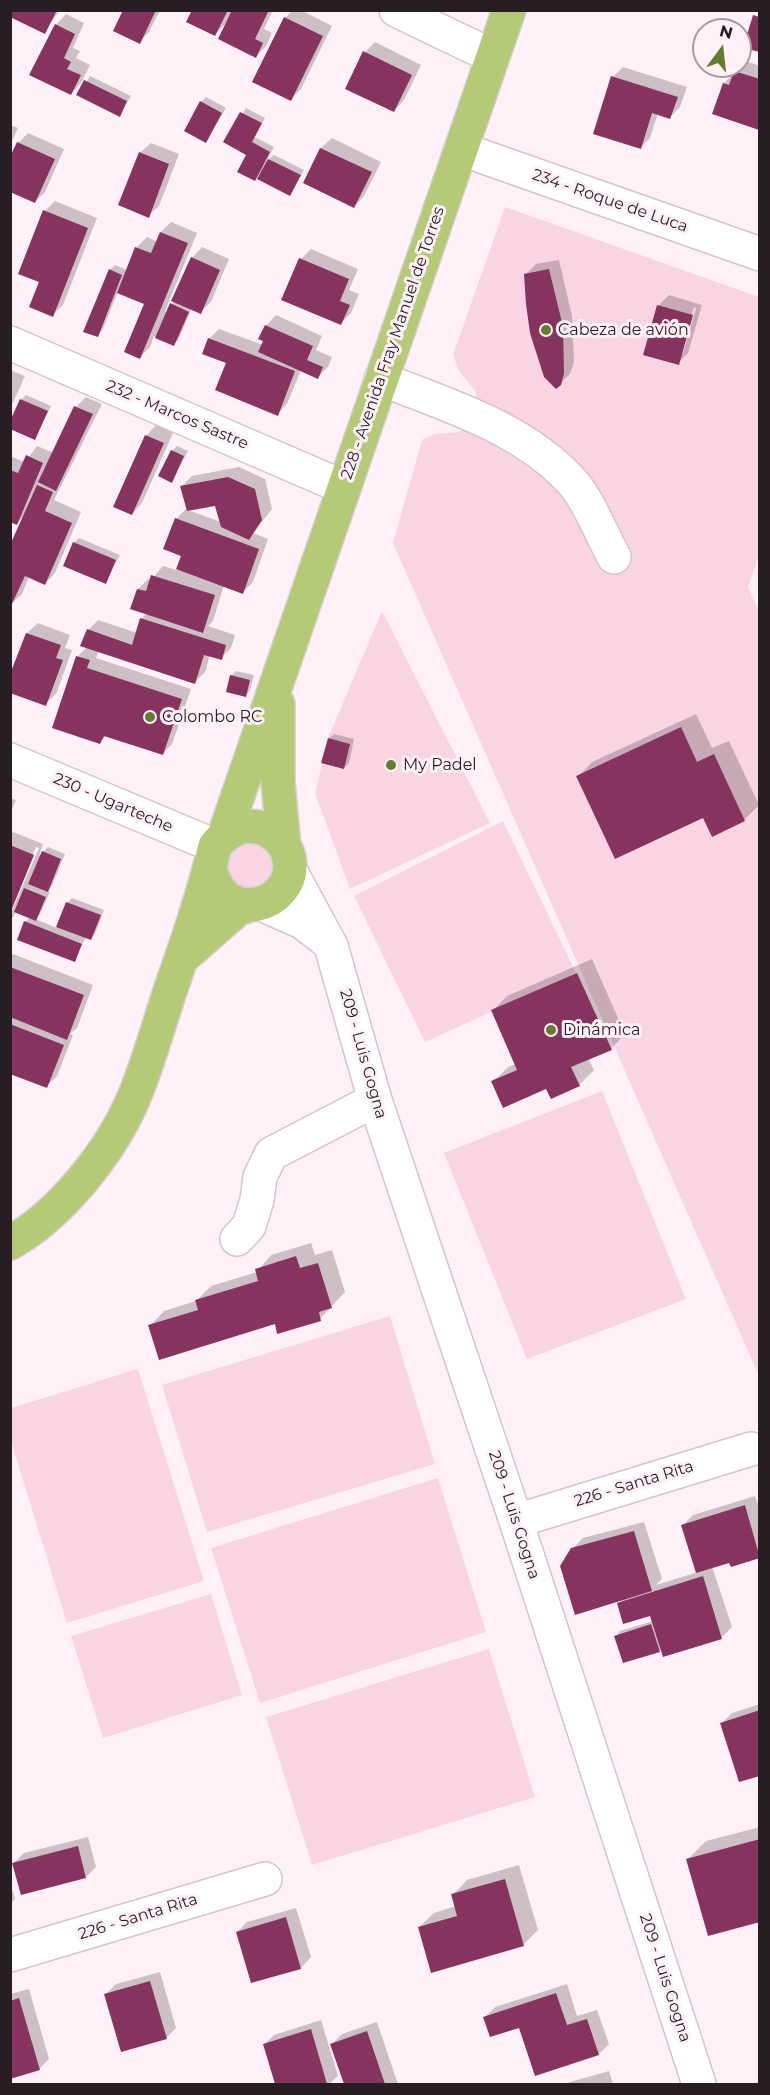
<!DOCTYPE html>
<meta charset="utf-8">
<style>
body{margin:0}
#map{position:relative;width:770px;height:2095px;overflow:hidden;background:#fff1f7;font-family:Montserrat,sans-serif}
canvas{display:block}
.frame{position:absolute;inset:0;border:12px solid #261e22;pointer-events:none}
.north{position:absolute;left:692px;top:18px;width:60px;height:60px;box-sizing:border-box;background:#fff1f7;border:2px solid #a89da2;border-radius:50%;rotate:15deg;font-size:16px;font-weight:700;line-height:24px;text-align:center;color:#261e22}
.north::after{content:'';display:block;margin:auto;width:21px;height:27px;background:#657c2d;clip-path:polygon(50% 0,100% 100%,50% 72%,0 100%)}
</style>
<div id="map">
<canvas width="770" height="2095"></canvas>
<div class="frame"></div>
<div class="north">N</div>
</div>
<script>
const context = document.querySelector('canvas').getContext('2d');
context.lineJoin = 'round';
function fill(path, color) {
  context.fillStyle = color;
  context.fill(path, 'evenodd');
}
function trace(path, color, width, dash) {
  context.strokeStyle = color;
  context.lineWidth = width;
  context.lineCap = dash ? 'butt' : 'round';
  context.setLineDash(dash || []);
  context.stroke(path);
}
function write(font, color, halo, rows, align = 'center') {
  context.font = font + ' Montserrat,sans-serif';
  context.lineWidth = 6;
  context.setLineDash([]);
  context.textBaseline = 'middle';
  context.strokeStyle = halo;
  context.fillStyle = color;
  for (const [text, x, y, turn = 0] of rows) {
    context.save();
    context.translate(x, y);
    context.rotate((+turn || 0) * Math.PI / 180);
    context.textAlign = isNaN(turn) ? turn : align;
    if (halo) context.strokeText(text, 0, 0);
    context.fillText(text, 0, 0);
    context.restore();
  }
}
fill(new Path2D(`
 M505,207L759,297L760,554L748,587L760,614L759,1376L393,543L422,440L434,434L460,432L477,416L476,392L459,371L453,355Z
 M382,611L490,823L350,889L315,793L329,736Z
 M503,821L576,973L425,1042L354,896Z
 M261,840L276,863C270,893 249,898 227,879L225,852L234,842Z
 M602,1091L686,1299L527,1359L444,1153Z
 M390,1316L435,1464L207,1532L162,1385Z
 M138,1369L204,1581L67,1623L11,1441V1408Z
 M438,1478L486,1632L260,1703L211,1548Z
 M211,1594L242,1695L103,1738L71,1636Z
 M489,1649L535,1797L312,1865L266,1717Z`), '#f9d5e4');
fill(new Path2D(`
 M10,10H60L44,32Z
 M125,10H160L149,32L139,42Z
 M193,10H273L264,29L272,33L266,46L256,56L227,22L215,34Z
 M293,10H301L332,26L301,89L291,99L285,18Z
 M66,14L84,23L73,48L80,51L76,58L90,65L81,83L71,94L56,25Z
 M375,42L421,65L404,100L394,111L365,52Z
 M746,61L760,66L758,129L724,83Z
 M623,67L687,87L680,107L670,117L658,113L650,138L640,148L613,77Z
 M90,76L131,96L119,115L78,95Z
 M206,97L226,108L206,141L201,102Z
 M246,108L265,118L255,137L274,147L266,162L274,155L304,170L290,194L262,172L255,179L248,154L225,142Z
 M10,125L18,128L10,145Z
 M28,133L64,149L45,192L35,202L18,143Z
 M332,138L381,162L364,196L354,207L305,182L321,148Z
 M151,143L179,154L159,206L148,216L140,153Z
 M55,201L97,218L63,305L52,315L41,281L45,211Z
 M171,222L197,233L165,311L167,313L174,301L192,258L202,247L229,259L211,302L200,312L192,308L178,340L174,344L154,336L150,347L140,357L145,303L118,292L102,331L97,336L110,270L115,265L127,270L137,247L147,237L158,242L161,232Z
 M311,249L358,269L349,290L359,294L351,313L341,323L301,259Z
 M559,260L572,316L574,362L570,374L556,387L525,275L536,264Z
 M669,295L702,305L688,353L678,363L645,354L659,305ZM694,307L696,308L683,353H680Z
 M276,315L322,336L316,350L332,357L328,367L318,377L301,370L287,404L277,414L209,339L219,329L263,345L266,326Z
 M10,370L25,376L10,409Z
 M26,395L51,406L35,438L21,400Z
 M86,397L102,404L54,500L81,512L55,573L45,584L29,577L22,594L11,604L25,515L17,523L10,520V456L25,462L37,446L54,453L76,407Z
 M156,425L173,433L142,503L132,514L146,436Z
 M177,446L188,451L172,481V451Z
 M239,467L265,479L272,509L253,533L268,539L253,582L243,592L224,585L213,621L208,626L235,635L231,648L221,658L210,655L205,672L195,682L99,651L96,658L191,689L172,744L162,754L107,735L100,742L77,657L87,647L88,630L98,620L137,633L141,619L147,613L138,589L148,579L151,580L163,566L177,570L183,555L176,519L187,508L182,486L192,476ZM216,504L221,522L188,510Z
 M79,538L120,555L105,582L74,543Z
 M38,623L70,635L65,648L72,650L56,694L45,704L10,679L27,633Z
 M236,671L254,675L250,690L246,695L231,676Z
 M696,714L712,748L729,741L759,805L744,820L704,816L578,777L592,762Z
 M334,734L354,739L349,763L344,768L329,739Z
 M10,798L16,800L10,814Z
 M13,832L43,844L39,856L48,847L65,854L52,886L47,891L50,892L40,914L35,919L57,928L67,903L72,898L104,910L95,934L91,939L86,937L74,960L25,922L30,917L16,911L10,923V915L39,848L36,847L10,907V835Z
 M13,954L93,985L77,1028L70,1034L73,1035L57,1076L47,1086L10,1072V956Z
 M592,959L625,1034L611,1049L588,1058L594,1070L579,1085L547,1087L493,1082L508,1067L516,1064L492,1011L507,996Z
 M311,1243L315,1255L332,1250L345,1292L320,1319L150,1326L164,1311L196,1301L211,1286L257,1272L271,1255Z
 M755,1496L760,1510V1556L732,1565L730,1561L712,1566L732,1627L722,1637L664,1655L662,1648L659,1651L616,1636L620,1631L653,1621L651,1614L618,1604L624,1598L572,1549L583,1538L644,1522L662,1579L656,1585L698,1572L683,1525L693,1515Z
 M760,1704V1774L722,1723L732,1713Z
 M760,1827V1921L688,1859L706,1841Z
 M88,1837L96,1867L86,1877L14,1863L24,1853Z
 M519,1865L538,1930L523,1945L419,1927L434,1913L456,1906L453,1895L467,1880Z
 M10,1882L15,1899L10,1904Z
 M296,1908L311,1957L301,1968L252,1981L237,1932L247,1922Z
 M160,1972L176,2028L166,2038L106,1994L116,1984Z
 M567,1984L577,2016L597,2010L609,2044L599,2054L520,2026L485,2017L495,2007Z
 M29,1989L49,2059L39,2069L10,2077V1994Z
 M321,2020L338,2076L329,2084H276L264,2045L274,2035Z
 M377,2022L398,2084H345L332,2044L342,2034Z
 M609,2071L613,2084H563Z`), '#0003');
fill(new Path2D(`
 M10,10H57L45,34L10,17Z
 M123,10H156L140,44L113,31Z
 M192,10H228L215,36L186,22Z
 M232,10H269L255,39L263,43L256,58L218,39Z
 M753,15L760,17V52L743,48Z
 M284,17L323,36L291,101L252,82Z
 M55,24L75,34L64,58L71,62L67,69L81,75L71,95L29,75Z
 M363,51L412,75L394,112L345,89Z
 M734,71L760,79L759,130L712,114L723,83L729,85Z
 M611,76L678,97L670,119L652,113L641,149L593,134Z
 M84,80L127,101L120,117L76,95Z
 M200,101L222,113L206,143L184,131Z
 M240,112L262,123L252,142L270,152L255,181L237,172L246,155L223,142Z
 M17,142L55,159L35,203L10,192V157Z
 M320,148L372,172L354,208L303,183Z
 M139,152L169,164L149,218L118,205Z
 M268,159L301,175L290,196L257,179Z
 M43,210L88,228L53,317L29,307L39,282L18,274Z
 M160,232L188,243L140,359L124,352L144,304L117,293L135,247L151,253Z
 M191,257L220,270L201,314L171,301Z
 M299,258L349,279L340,301L350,305L341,325L281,300Z
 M109,269L122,275L98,337L83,332Z
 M549,269L563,327L564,373L561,385L556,389L544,377L530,333L526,304L524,274Z
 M170,303L189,312L174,346L155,338Z
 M657,305L693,315L679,365L643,355Z
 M265,325L313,346L307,360L323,367L318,379L258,352L263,341L258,339Z
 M208,338L295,371L278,416L215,390L226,363L202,354Z
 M20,399L48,411L35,440L10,429V421Z
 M74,406L93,414L56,491L38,482Z
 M145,435L164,443L132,515L113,507Z
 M171,450L184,456L172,483L158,476Z
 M26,455L43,463L17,525L10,522V470L18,473Z
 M228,477L255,489L262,520L249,540L221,527L215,506L187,511L180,486Z
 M37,485L53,492L45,511L72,523L45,585L25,576L10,608V545Z
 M175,518L259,549L243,594L176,569L181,556L163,549Z
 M73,542L116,560L106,584L63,566Z
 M151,575L215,595L203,633L130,609L137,589L146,591Z
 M140,618L226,645L222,660L204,655L195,684L80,646L87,629L132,645Z
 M26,633L61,645L56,658L63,660L46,706L10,693V674Z
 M76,656L90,660L87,668L182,699L163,755L104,736L100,744L52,728Z
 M230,675L250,680L246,697L226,692Z
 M681,727L697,762L714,754L745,821L712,837L703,818L615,859L576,776Z
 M328,738L350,744L344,769L321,763Z
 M10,845L34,855L11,911H10Z
 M42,851L61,859L48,892L28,884Z
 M24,888L46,897L36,921L14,912Z
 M66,902L101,915L91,940L56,927Z
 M24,921L82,944L75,962L17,940Z
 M10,967L84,995L67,1040L10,1017Z
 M577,973L612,1050L571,1067L580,1086L551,1099L546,1089L503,1108L491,1081L517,1070L491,1010Z
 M10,1024L64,1045L47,1088L10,1074Z
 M296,1256L300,1268L318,1263L332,1308L319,1312L321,1321L277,1334L275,1324L159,1360L148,1325L198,1310L195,1300L258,1281L255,1269Z
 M745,1505L760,1558L731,1567L729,1563L696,1573L681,1525Z
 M634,1531L652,1591L575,1615L560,1566L571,1548Z
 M703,1576L722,1639L663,1657L650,1616L623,1624L617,1603Z
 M651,1624L660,1652L623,1663L614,1636Z
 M760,1710V1776L739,1782L720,1723Z
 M760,1839V1922L708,1936L686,1859Z
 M78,1846L86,1878L21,1895L12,1863Z
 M505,1879L524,1946L431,1973L418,1927L457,1916L451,1894Z
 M286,1917L301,1969L251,1983L236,1932Z
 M150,1981L167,2039L121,2052L104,1994Z
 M556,1993L567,2025L587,2019L599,2055L535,2076L519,2028L490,2037L483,2017Z
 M19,1998L40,2070L10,2079V2001Z
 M311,2029L327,2084H275L263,2044Z
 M367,2031L385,2084H344L330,2044Z`), '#873360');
const minor = new Path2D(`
 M396,10L492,56
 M461,149L760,254
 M10,343L343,487
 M381,379C447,405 525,428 574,484C589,502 602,535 614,557
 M10,760L215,846
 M290,870L331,946L375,1100L516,1521L699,2084
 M261,904L302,922L328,942
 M237,1239L249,1226L257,1200L260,1177L271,1154L375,1100
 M516,1521L751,1449
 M10,1955L265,1879`);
const major = new Path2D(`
 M278,704V783L284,846
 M225,833L509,10
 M182,958L238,909L249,905
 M10,1243C60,1215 109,1154 132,1102C147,1068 157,1030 169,994C186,945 203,896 215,846C256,793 319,859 275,896C265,904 252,906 240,904C222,899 213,883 210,866`);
trace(minor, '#d8c3cc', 36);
trace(major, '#d4d2d3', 36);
trace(minor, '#fff', 33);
trace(major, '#b5ca76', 33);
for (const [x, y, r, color] of [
 [546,330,6,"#657c2d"],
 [150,717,6,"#657c2d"],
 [391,765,6,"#657c2d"],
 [551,1030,6,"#657c2d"]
]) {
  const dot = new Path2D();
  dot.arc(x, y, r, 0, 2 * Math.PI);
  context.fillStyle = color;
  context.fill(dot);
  trace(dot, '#fff1f7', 2);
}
write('16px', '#261e22', '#fff1f7', [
 ["234 - Roque de Luca",610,201,19],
 ["228 - Avenida Fray Manuel de Torres",393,343,-71],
 ["232 - Marcos Sastre",177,415,23],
 ["230 - Ugarteche",113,803,23],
 ["209 - Luis Gogna",363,1054,74],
 ["226 - Santa Rita",634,1484,-17],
 ["209 - Luis Gogna",514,1515,72],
 ["226 - Santa Rita",138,1917,-17],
 ["209 - Luis Gogna",665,1978,72]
]);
write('16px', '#261e22', '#fff1f7', [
 ["Cabeza de avión",558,330],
 ["Colombo RC",162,717],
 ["My Padel",403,765],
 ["Dinámica",563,1030]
], 'left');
</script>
